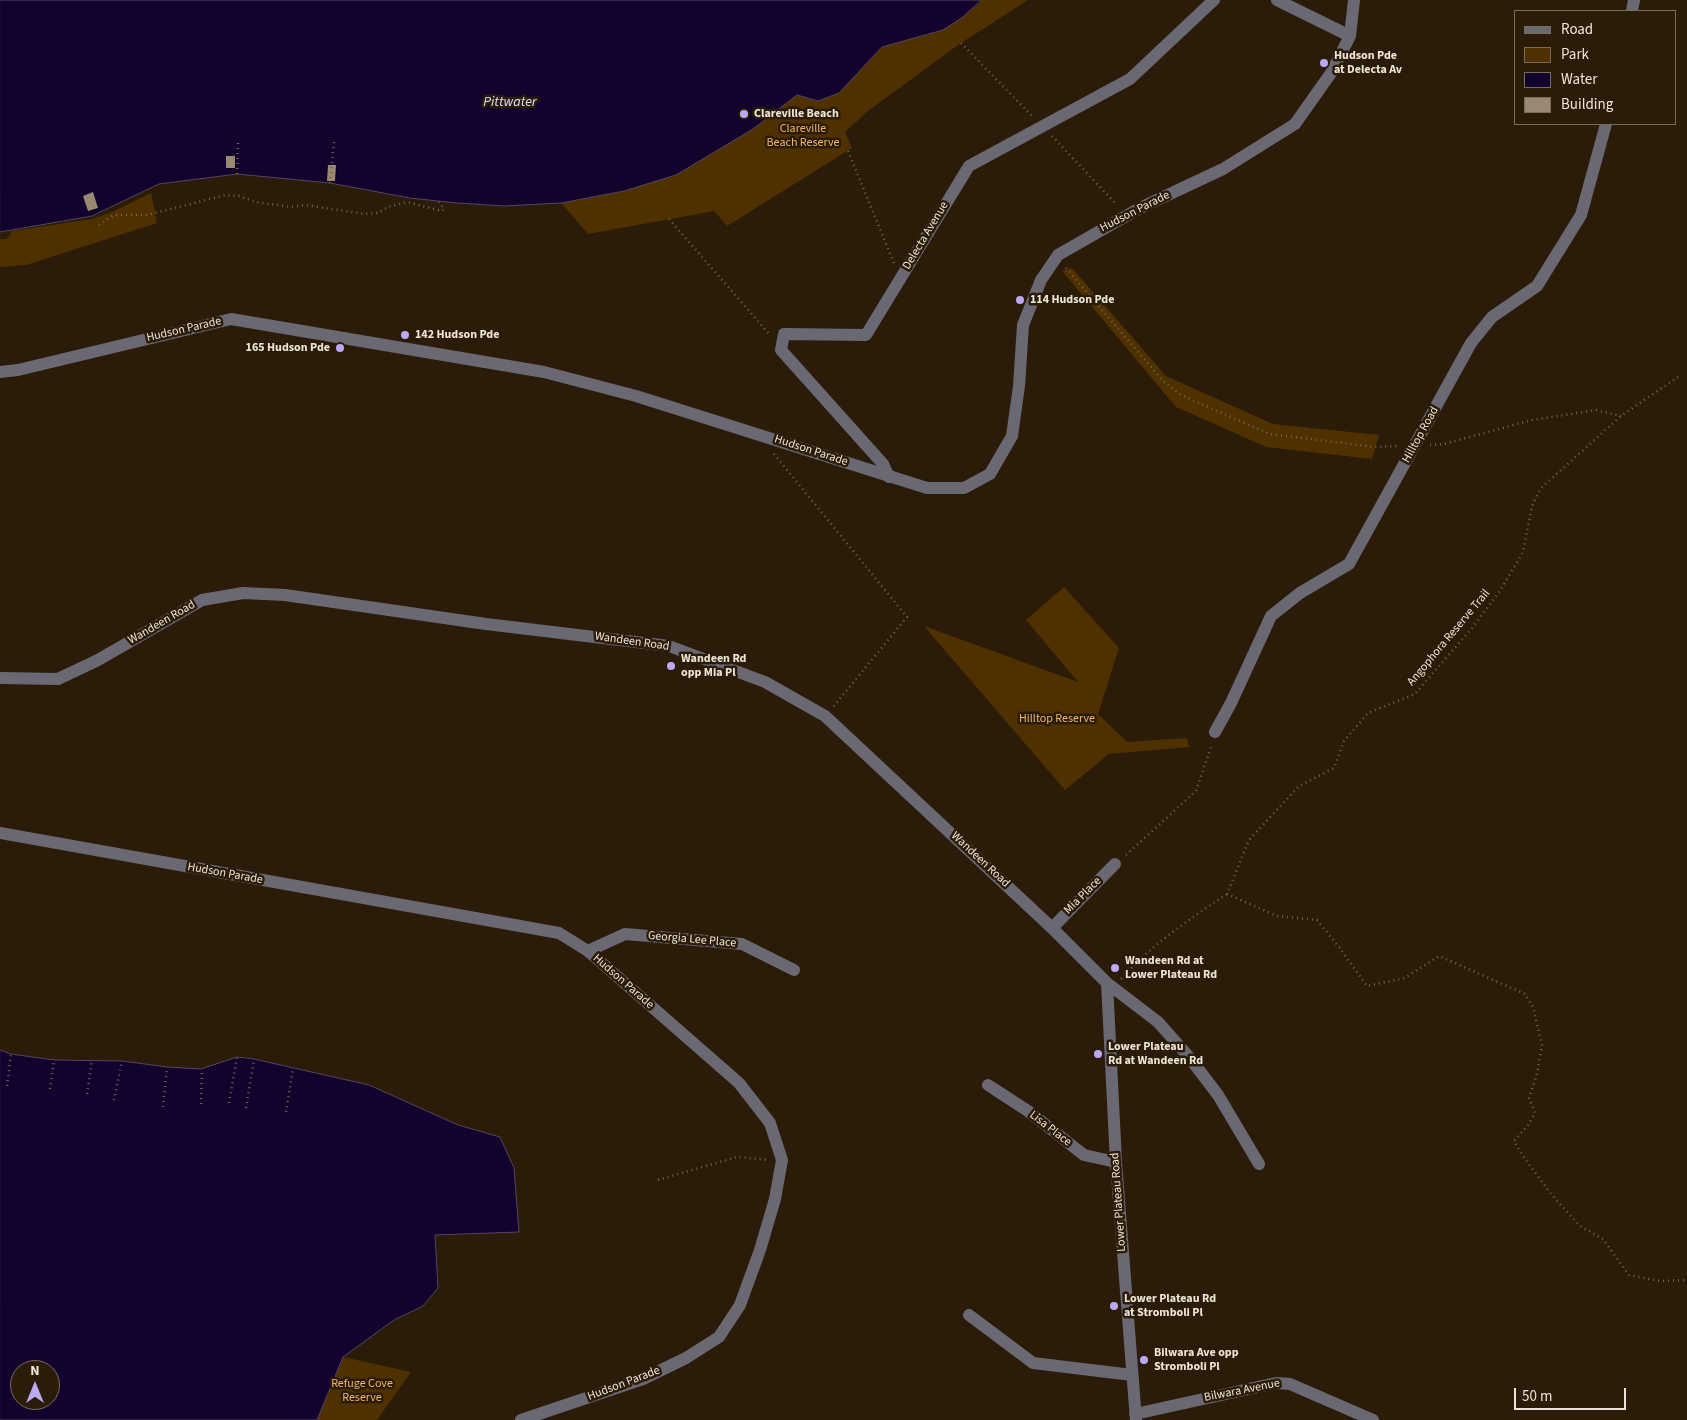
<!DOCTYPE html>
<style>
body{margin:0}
#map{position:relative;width:1687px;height:1420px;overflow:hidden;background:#2a1c09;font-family:"Source Sans 3",sans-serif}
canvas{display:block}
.legend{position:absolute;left:1514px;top:10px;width:162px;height:115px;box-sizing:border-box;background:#2a1c09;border:1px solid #786c5c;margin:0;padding:6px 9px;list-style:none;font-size:15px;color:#ede4d8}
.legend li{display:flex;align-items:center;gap:10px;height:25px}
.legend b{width:25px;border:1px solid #786c5c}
.north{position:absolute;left:10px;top:1360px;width:50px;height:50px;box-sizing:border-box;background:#2a1c09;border:1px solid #786c5c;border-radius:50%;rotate:0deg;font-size:14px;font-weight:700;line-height:20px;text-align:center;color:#ede4d8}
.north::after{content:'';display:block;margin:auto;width:18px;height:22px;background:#baaaf6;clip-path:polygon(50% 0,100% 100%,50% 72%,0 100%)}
.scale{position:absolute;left:1514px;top:1388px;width:112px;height:22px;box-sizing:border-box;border:2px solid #ede4d8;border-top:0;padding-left:6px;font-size:15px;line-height:18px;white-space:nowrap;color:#ede4d8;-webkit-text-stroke:4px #2a1c09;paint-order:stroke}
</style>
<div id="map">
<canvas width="1687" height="1420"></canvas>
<ul class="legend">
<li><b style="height:6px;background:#6a6873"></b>Road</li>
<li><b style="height:14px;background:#4f3100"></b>Park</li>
<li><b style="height:14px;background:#12022d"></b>Water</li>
<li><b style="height:14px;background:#9a8873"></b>Building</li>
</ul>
<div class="north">N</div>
<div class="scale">50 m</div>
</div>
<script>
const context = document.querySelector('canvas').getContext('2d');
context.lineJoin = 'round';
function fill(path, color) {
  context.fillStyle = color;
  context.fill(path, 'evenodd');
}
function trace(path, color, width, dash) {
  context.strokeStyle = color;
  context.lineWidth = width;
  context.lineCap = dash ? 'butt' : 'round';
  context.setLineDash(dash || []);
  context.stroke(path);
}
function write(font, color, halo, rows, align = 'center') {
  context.font = font + ' "Source Sans 3",sans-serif';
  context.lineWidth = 5;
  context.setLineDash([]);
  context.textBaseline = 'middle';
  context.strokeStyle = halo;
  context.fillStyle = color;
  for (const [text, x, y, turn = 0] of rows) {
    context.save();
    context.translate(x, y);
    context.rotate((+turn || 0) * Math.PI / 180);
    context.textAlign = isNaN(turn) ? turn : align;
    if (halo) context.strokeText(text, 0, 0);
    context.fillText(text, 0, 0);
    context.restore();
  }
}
fill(new Path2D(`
 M981,0H1028L958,45L868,111L845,132L852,148L727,226L714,211L588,234L561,203L624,191L753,129L797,95L818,101L839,93L882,47L943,30L980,3Z
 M151,193L157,223L26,265L0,267V239H7L12,231L92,219L112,212Z
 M1072,268L1166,376L1273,424L1379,435L1372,459L1266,447L1176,407L1062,271Z
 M1064,587L1119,648L1098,714L1127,742L1187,738L1189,747L1109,754L1065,790L924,626L1078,682L1026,620Z
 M343,1357L411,1372L377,1420H317Z`), '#4f3100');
const water = new Path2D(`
 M0,0H981L963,17L943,30L882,47L839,93L818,101L797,95L753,129L676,175L624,191L561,203L504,206L457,203L410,198L330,183L237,174L159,184L92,216L0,232Z
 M0,1050L11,1054L54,1060L122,1061L167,1067L201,1069L237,1057L254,1059L369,1085L458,1125L500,1137L514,1168L519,1232L435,1235L438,1288L423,1306L394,1320L343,1357L317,1420H0ZM20,1370H50V1400H20Z`);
fill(water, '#12022d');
trace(water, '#544660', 1);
fill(new Path2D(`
 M234,157L236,159V169H229L227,168Z
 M336,167L337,168L336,182H330L328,180Z
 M93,194L99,210L91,212L85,196Z`), '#0007');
fill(new Path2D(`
 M226,156H235V168H226Z
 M328,165H336L335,181H327Z
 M93,192L98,208L88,211L83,196Z`), '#9a8873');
trace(new Path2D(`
 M961,43L1032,116
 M1052,136L1117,205
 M848,151L894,263
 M237,174L238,142
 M330,183L334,142
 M669,219L770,335
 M99,225L114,215H147L226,195L239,196L256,202L291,207L305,205L365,214L378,213L388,207L407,202L442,211L444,209L437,199
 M1066,268L1163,381L1181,395L1270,434L1375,447L1399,446
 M1678,377L1621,416L1540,489L1532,506L1523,552L1500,591L1472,628L1415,694L1368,713L1344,741L1334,768L1299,786L1249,840L1227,894L1277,916L1317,920L1339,947L1367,986L1405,978L1439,956L1525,994L1533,1007L1542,1045L1537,1074L1529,1098L1535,1113L1529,1124L1514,1141L1525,1159L1551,1194L1580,1226L1603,1239L1629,1275L1660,1281L1687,1280
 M1430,445L1444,444L1532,420L1596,410L1621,416
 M774,454L907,617L833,707
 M1126,855L1196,791L1212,744
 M1121,979C1151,945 1190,919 1227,894
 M7,1086L11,1054
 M50,1089L54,1060
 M87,1094L92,1060
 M114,1100L122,1061
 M229,1103L237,1057
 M201,1104L202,1069
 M163,1107L167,1067
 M246,1108L254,1059
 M286,1112L293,1068
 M658,1180L737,1157L768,1160`), '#716554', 2.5, [1, 4]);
trace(new Path2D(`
 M1277,0L1350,36
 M1632,11L1634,0
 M0,372L18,370L231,319L544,372L636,396L927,488H964L990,474L1012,436L1019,386L1023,325L1041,280L1058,255L1140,208L1223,169L1295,124L1331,73L1350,36L1354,0
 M889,477L883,464L781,350L784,334L866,335L969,166L1130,79L1214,0
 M0,678L58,679L98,660L202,600L243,593L285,595L486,624L669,646L765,682L825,716L1052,928L1107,983L1158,1022L1189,1057L1218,1095L1259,1164
 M1215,732L1231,703L1271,616L1300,593L1349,564L1471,343L1492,317L1537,286L1581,215L1606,124
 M0,833L559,933L588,951L739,1083L770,1123L782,1160L775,1199L760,1250L740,1305L719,1337L686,1358L643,1379L521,1420
 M1052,928L1115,864
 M588,951L625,934L742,944L794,970
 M1107,983L1116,1162L1136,1420
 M988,1085L1028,1111L1084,1155L1116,1162
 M969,1315L1033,1363L1132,1375
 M1135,1414L1276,1383L1290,1384L1373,1420`), '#6a6873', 12);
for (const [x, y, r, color] of [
 [1324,63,5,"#baaaf6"],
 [744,114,5,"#baaaf6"],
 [1020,300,5,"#baaaf6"],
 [405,335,5,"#baaaf6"],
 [340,348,5,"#baaaf6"],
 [671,666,5,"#baaaf6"],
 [1115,968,5,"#baaaf6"],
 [1098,1054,5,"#baaaf6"],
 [1114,1306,5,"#baaaf6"],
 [1144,1360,5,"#baaaf6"]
]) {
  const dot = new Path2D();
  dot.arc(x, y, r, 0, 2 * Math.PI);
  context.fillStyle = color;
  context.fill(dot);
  trace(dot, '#2a1c09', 2);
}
write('bold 12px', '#ede4d8', '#2a1c09', [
 ["Hudson Pde",1334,56],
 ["at Delecta Av",1334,70],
 ["Clareville Beach",754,114],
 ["114 Hudson Pde",1030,300],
 ["142 Hudson Pde",415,335],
 ["165 Hudson Pde",330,348,"right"],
 ["Wandeen Rd",681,659],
 ["opp Mia Pl",681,673],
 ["Wandeen Rd at",1125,961],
 ["Lower Plateau Rd",1125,975],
 ["Lower Plateau",1108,1047],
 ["Rd at Wandeen Rd",1108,1061],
 ["Lower Plateau Rd",1124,1299],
 ["at Stromboli Pl",1124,1313],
 ["Bilwara Ave opp",1154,1353],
 ["Stromboli Pl",1154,1367]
], 'left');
write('12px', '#efb66b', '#2a1c09', [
 ["Clareville",803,129],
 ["Beach Reserve",803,143],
 ["Hilltop Reserve",1057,719],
 ["Refuge Cove",362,1384],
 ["Reserve",362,1398]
]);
write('12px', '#ede4d8', '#2a1c09', [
 ["Hudson Parade",1135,212,-27],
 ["Delecta Avenue",926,236,-59],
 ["Hudson Parade",184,330,-13],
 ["Hilltop Road",1421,435,-61],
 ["Hudson Parade",811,451,18],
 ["Wandeen Road",162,623,-30],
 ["Angophora Reserve Trail",1449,638,-50],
 ["Wandeen Road",632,642,8],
 ["Wandeen Road",980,860,43],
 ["Hudson Parade",225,874,10],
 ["Mia Place",1083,896,-45],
 ["Georgia Lee Place",692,940,5],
 ["Hudson Parade",623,982,41],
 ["Lisa Place",1050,1129,38],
 ["Lower Plateau Road",1119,1202,-94],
 ["Hudson Parade",624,1384,-21],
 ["Bilwara Avenue",1242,1391,-11]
]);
write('italic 14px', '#e0dbfc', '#2a1c09', [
 ["Pittwater",510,103]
]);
</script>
